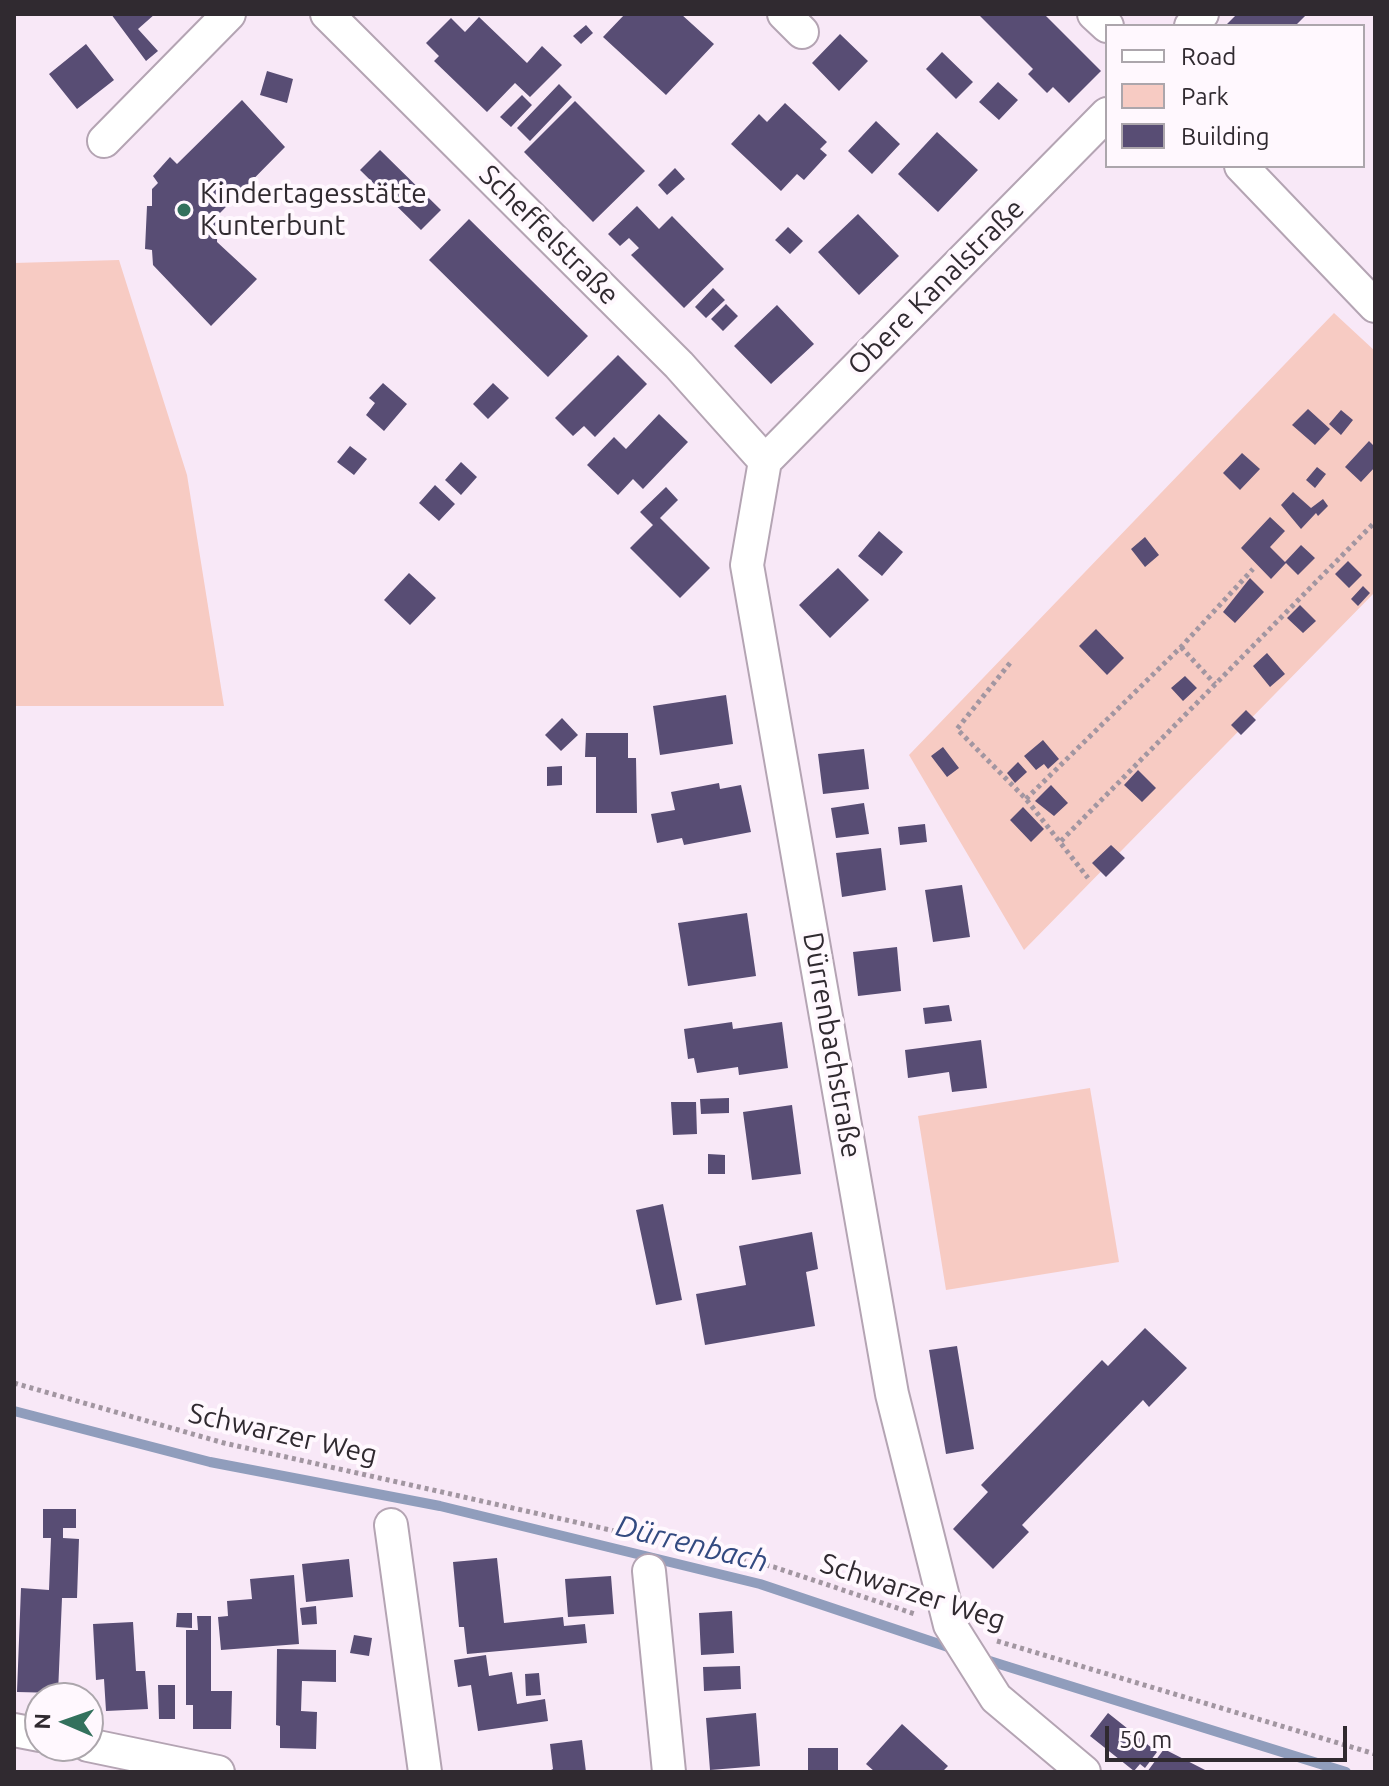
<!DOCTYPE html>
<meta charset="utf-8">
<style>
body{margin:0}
#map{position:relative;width:1389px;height:1786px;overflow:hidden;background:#f8e8f7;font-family:Ubuntu,sans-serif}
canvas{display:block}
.frame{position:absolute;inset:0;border:16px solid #302a30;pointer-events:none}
.legend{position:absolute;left:1105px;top:24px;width:260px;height:144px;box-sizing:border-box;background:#fff8fe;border:2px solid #aca6ac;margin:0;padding:10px 14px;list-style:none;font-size:24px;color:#302a30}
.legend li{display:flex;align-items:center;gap:16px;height:40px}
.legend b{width:40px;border:2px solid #aca6ac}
.north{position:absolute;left:24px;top:1682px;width:80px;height:80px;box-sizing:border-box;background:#fff8fe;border:2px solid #aca6ac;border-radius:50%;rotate:272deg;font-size:22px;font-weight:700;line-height:32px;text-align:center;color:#302a30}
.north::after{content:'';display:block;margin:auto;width:28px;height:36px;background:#33715d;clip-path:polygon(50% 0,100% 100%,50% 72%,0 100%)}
.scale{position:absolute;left:1105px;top:1726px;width:242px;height:36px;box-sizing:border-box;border:4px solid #302a30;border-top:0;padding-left:10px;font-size:24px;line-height:28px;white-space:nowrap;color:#302a30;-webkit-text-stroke:6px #fff8fe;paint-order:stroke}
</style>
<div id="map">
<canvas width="1389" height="1786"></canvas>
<div class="frame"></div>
<ul class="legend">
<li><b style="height:10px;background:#fff"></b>Road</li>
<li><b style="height:22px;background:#f7cbc3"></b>Park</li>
<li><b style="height:22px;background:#584d74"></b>Building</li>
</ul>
<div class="north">N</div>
<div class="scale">50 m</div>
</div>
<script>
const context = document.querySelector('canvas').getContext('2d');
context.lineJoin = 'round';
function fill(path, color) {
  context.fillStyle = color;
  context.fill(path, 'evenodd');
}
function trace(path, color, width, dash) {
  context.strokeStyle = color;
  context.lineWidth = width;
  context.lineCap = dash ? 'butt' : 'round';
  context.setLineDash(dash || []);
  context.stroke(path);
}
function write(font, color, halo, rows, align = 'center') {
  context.font = font + ' Ubuntu,sans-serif';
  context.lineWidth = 8;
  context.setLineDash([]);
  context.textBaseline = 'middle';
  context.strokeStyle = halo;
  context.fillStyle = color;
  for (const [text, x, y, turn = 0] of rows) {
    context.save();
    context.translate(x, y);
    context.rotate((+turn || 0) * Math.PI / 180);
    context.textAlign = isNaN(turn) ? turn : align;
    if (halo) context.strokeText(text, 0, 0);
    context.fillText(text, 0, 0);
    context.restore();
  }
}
fill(new Path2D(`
 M119,260L187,475L224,706H14V263Z
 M1334,313L1375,351V592L1024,950L909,755Z
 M1090,1088L1119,1262L946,1290L918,1116Z`), '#f7cbc3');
trace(new Path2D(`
 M14,1411L210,1462L440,1506L760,1584L957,1650
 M980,1658L1346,1772`), '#909dbc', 10);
fill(new Path2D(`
 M111,14H155L138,29L158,51L146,61Z
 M625,14H681L714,44L666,95L603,37Z
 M978,14H1044L1101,71L1069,103L1053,87L1047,93L1028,74L1033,69Z
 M1237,14H1307L1295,26H1225Z
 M479,17L527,63L542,46L562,65L530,97L515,83L487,112L434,61L439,56L426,43L451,18L465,32Z
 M586,25L593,33L581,44L573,36Z
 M840,34L868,61L839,91L812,63Z
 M86,44L114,80L77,109L49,74Z
 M942,52L973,82L956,99L926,69Z
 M267,71L293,79L287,103L260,95Z
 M998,82L1018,100L999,120L979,102Z
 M559,84L572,97L530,141L517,128Z
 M522,95L532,105L511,127L500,117Z
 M242,100L285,147L218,215L217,242L257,279L211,326L153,265L152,250L145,249L147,206H152V189L158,183L153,176L170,157L177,164Z
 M575,101L645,171L593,222L524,152Z
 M785,103L827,142L820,149L827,155L804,180L797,174L781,191L731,144L759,114L767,122Z
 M876,121L900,144L872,174L848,151Z
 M937,132L978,170L938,212L898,174Z
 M380,150L441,210L421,230L360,170Z
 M675,168L685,179L667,195L658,185Z
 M637,206L659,229L672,216L724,269L684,308L631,255L639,248L629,238L620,246L608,234Z
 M858,214L899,256L859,295L818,252Z
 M469,219L588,336L548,377L429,260Z
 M788,227L803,241L790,254L775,240Z
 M713,288L725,300L706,318L695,307Z
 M726,304L738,316L723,331L711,319Z
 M777,305L814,344L771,384L734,346Z
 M618,355L647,384L595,437L584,426L573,436L555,418Z
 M383,383L407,404L384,431L366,415L375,403L369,398Z
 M493,383L509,398L488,419L473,404Z
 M1308,409L1330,429L1315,445L1292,425Z
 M1341,410L1353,420L1341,435L1329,424Z
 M659,414L688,442L643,489L633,479L618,495L587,465L614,437L626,449Z
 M1369,441L1375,447V467L1361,482L1345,467Z
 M350,446L367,459L354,475L337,462Z
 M1242,453L1260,469L1240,490L1223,473Z
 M461,462L477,477L461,495L445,480Z
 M1317,467L1326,474L1315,488L1306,480Z
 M435,485L455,504L439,521L419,503Z
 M666,487L678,500L660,518L710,568L680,598L630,548L653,525L640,512Z
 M1293,492L1311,508L1323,499L1328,506L1318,516L1316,513L1301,529L1281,505Z
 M1270,517L1285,531L1270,547L1285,562L1301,545L1315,558L1298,575L1286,563L1271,579L1241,548Z
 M879,531L903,552L882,576L858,556Z
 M1145,537L1159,555L1145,567L1131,549Z
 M1348,561L1362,575L1349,588L1335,574Z
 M838,568L869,600L830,638L799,605Z
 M409,573L436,598L410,625L384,600Z
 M1250,578L1264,592L1235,623L1223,612Z
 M1363,586L1370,593L1358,606L1351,599Z
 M1300,605L1316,621L1303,633L1287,618Z
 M1096,629L1124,658L1107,675L1079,646Z
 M1267,653L1285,674L1270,687L1253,666Z
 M1185,676L1197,688L1183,701L1171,688Z
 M726,695L733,744L660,755L653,706Z
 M1246,710L1256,720L1241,735L1231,725Z
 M562,718L578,735L561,751L545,735Z
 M586,733H628V758H636L637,813H596V757H585Z
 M1043,740L1059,759L1048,769L1044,764L1036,770L1024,756Z
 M943,747L959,768L947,777L931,756Z
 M864,749L869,789L823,794L818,754Z
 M1018,762L1027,772L1015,783L1007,773Z
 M562,766V785L547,786V767Z
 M1138,770L1156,788L1142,802L1124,785Z
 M719,783L720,789L741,785L751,832L684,845L682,838L657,843L651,814L675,810L671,792Z
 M1051,785L1068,803L1054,816L1035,801Z
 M864,803L869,834L836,838L831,808Z
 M1023,807L1044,829L1031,842L1010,820Z
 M925,824L927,842L900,845L898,827Z
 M1111,845L1125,858L1106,877L1092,863Z
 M881,848L886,890L842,897L836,853Z
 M962,885L970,937L933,942L925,890Z
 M747,913L756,976L688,986L678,923Z
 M897,947L901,991L858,996L853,952Z
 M949,1005L952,1021L925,1024L923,1008Z
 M732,1022L733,1029L782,1022L788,1068L739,1075L738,1067L697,1073L694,1058L688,1059L684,1029Z
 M981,1040L987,1088L952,1092L949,1072L908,1078L905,1050Z
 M729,1098V1113L701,1114L700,1099Z
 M671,1102H696L697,1134L673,1135Z
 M792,1105L801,1174L752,1180L743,1112Z
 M708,1154L725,1155V1174H708Z
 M663,1204L682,1300L656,1305L636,1210Z
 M812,1232L818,1269L806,1272L815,1326L705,1345L696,1294L746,1285L739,1246Z
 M1145,1328L1187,1368L1149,1407L1143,1400L1022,1525L1029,1532L993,1569L953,1529L988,1492L981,1485L1102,1360L1108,1366Z
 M957,1346L974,1449L946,1454L929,1350Z
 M43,1509H76V1528H63V1538L79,1539L77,1598H62L58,1693L17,1692L21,1588L49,1590L51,1538H43Z
 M497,1558L504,1623L563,1617L564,1626L585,1624L587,1643L467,1654L464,1627H459L453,1562Z
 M349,1559L353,1597L306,1602L302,1564Z
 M294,1575L299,1644L221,1650L218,1617L228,1616L227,1601L252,1599L250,1579Z
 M611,1576L614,1614L568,1617L565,1579Z
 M316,1606L317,1624L302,1625L300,1608Z
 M732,1611L734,1653L701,1655L699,1613Z
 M177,1613H192V1628L176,1627Z
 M197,1616H211V1691H232L231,1729H193V1705H186V1630H198Z
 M133,1622L136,1671H145L148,1709L106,1711L104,1679L96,1680L93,1624Z
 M354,1635L372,1638L369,1656L350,1653Z
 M277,1649L336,1650V1682L302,1681L301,1711L317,1712L316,1749L280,1748V1726L276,1725Z
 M486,1655L489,1676L512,1672L517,1704L545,1699L548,1721L478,1731L471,1685L458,1687L454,1660Z
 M740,1666L741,1689L704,1691L703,1667Z
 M539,1673L541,1695L526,1696L525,1674Z
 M158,1685H175V1719H159Z
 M756,1713L760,1766L710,1770L706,1718Z
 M1108,1713L1157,1752L1145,1768L1140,1764L1134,1771L1090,1736Z
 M902,1724L948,1766L942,1772H875L866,1764Z
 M582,1740L586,1772H547L553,1769L550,1744Z
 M808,1748H838V1772H808Z
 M1164,1749L1209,1772H1147Z`), '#584d74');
const minor = new Path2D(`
 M327,14L679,365L765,461
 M784,14L802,32
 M1094,14L1107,26
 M1191,26L1202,14
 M104,141L229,14
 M1241,166L1375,306
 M765,461L747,565L892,1394L950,1625L996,1698L1084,1772
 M765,461L1107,114
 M391,1525L425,1772
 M649,1571L669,1772
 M14,1730L40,1735
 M88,1745L218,1772`);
trace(minor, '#b4a4b3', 36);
trace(new Path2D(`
 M1181,647L1215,684
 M1010,663L957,729L1026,799L1088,878
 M1026,799L1181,647L1253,569
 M1061,841L1375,522
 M14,1383L224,1443L646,1538
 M664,1542L774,1567L915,1614
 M997,1641L1375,1754`), '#a296a1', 5, [4, 4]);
trace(minor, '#fff', 32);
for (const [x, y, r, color] of [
 [184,210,8,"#33715d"]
]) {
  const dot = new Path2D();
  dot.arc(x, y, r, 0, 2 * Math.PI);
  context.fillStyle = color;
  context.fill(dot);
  trace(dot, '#fff8fe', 3);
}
write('28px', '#302a30', '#fff8fe', [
 ["Kindertagesstätte",200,194],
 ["Kunterbunt",200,226]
], 'left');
write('28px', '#302a30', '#fff8fe', [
 ["Scheffelstraße",549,235,45],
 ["Obere Kanalstraße",936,287,-45],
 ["Dürrenbachstraße",832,1045,80],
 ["Schwarzer Weg",283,1434,13],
 ["Schwarzer Weg",913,1592,18]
]);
write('italic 30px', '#334a80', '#fff8fe', [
 ["Dürrenbach",692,1544,14]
]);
</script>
